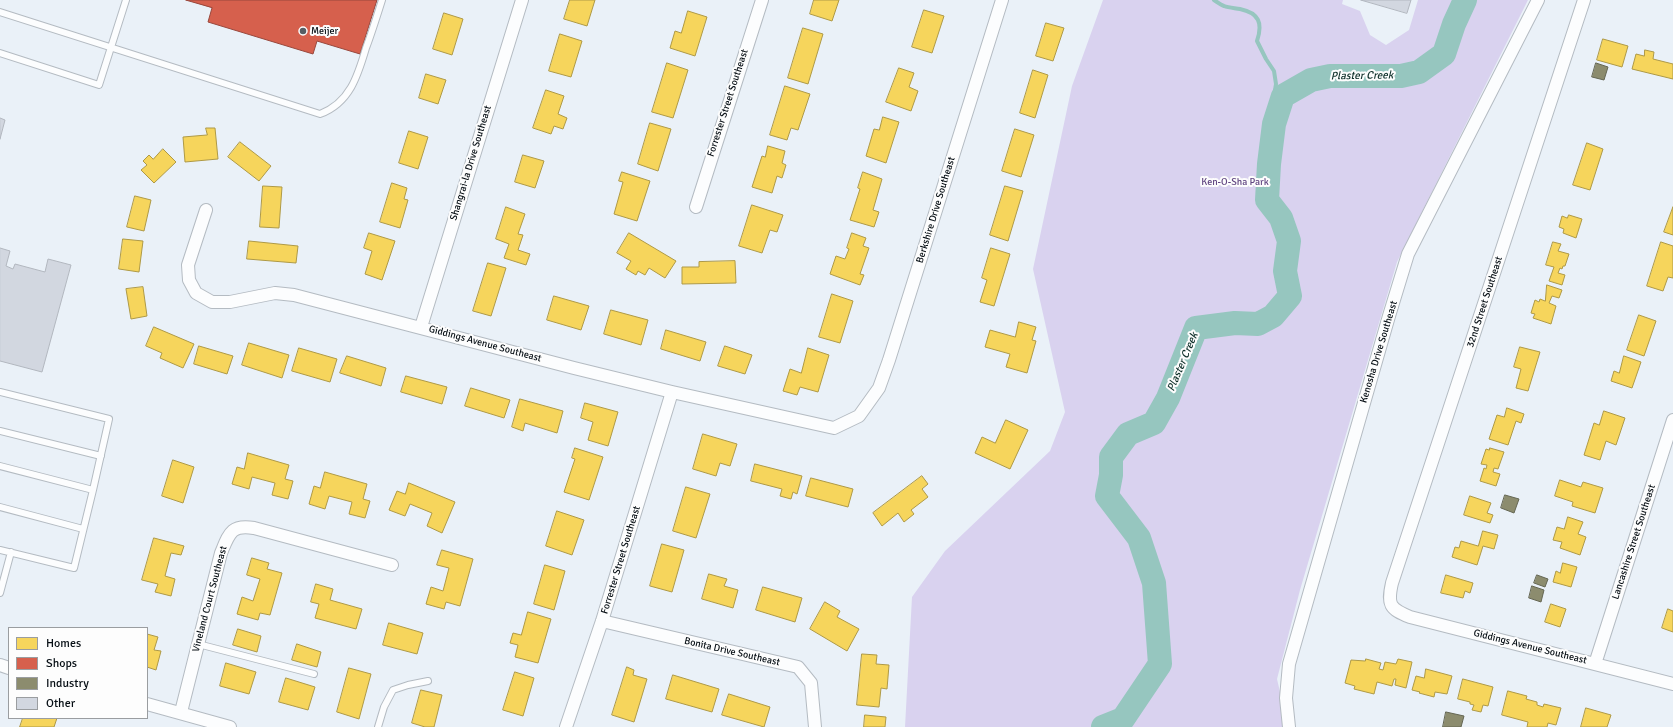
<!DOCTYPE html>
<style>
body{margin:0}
#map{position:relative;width:1673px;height:727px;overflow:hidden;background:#eaf1f8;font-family:Signika,sans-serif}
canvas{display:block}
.legend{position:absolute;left:8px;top:627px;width:140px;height:92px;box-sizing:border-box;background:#fdfdfd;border:1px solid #9a9da0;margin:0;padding:5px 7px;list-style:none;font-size:12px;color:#060e14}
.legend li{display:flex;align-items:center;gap:8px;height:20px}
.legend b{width:20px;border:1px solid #9a9da0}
</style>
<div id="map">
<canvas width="1673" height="727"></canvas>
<ul class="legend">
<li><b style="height:11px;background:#f6d55c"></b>Homes</li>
<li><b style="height:11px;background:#d6604d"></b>Shops</li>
<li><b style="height:11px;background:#8c8c6e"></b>Industry</li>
<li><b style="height:11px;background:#d2d7e0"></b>Other</li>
</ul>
</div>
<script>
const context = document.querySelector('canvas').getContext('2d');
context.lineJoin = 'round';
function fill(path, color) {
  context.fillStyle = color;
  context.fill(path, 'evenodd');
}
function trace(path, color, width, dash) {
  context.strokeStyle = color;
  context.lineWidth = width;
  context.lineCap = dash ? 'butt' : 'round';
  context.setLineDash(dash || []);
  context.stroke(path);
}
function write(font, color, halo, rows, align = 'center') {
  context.font = font + ' Signika,sans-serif';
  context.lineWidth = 4;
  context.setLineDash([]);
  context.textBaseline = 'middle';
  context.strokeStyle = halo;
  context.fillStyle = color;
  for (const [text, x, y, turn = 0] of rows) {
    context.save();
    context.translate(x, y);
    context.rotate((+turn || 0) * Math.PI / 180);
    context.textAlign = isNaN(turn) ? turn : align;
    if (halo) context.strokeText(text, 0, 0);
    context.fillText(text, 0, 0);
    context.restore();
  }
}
fill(new Path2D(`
 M1103,0H1343L1342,4L1360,11L1370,35L1386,45L1409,30L1418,0H1528L1397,262L1300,590L1277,679L1288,727H905L912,597L945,551L1050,451L1065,412L1033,269L1072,86Z`), '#d9d2ef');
const homes = new Path2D(`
 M570,0H595L587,26L564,19Z
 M814,0H839L832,21L810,14Z
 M924,10L944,16L932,53L912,47Z
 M688,11L707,17L695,56L670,48L675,31L681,33Z
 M444,13L463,19L452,55L433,49Z
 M1046,23L1064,28L1053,61L1036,56Z
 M803,28L823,34L808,84L788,78Z
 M560,34L582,41L571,77L549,71Z
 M1603,39L1628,46L1622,67L1597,60Z
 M1645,50L1654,52L1653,59L1673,64V79L1632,69L1636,54L1644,56Z
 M667,63L688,70L673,118L652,112Z
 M899,68L914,73L909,87L918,91L911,111L886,102Z
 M1033,70L1048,75L1035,118L1020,113Z
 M426,74L446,80L438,104L419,98Z
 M785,86L810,94L798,130L791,128L787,140L770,135Z
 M546,90L564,96L558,114L567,118L563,129L554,126L551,134L533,128Z
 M883,117L899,122L886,163L866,156L874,129L879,130Z
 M650,123L671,129L658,171L638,164Z
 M206,128H215L218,159L185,162L183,137L207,135Z
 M1015,129L1034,135L1021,177L1002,171Z
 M409,131L428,137L418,169L399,163Z
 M240,142L271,166L259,181L228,157Z
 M1587,143L1603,149L1590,190L1573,185Z
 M768,146L785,151L782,163L786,165L782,178L777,176L772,193L752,187L762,156L765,157Z
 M163,149L176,162L154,183L141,170L147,165L143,161L149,155L153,159Z
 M523,155L544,161L535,188L515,182Z
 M622,172L650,181L637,221L614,214L623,182L619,181Z
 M863,172L882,179L873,210L879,212L874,227L850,220L860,189L858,188Z
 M392,183L407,188L404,199L408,200L400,228L380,222Z
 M263,186L282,187L279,228L260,227Z
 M1005,186L1023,191L1008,241L990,235Z
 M135,196L151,200L144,231L127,227Z
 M752,205L783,215L777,232L770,230L762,253L739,246Z
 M506,207L525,214L518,234L523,235L518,250L530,254L526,265L504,258L509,244L496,239Z
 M1673,207V235L1664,232Z
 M1569,215L1582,219L1576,238L1563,233L1564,229L1559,227L1562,216L1567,218Z
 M369,233L395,241L382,280L365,274L372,251L364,248Z
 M629,233L676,261L665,278L649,268L645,275L638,271L636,275L626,269L631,261L617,253Z
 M852,233L866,238L863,246L869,248L860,274L864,275L860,285L830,274L836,256L845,259L849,249L847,248Z
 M123,239L143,241L139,272L119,269Z
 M249,241L298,246L296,263L247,259Z
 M1553,242L1561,244L1558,251L1569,254L1565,266H1563L1562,269L1560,268L1558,273L1565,275L1562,285L1549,281L1554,267L1546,265Z
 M1661,242L1673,246V278L1668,277L1663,291L1647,286Z
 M991,248L1010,254L994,306L980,302L987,280L982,278Z
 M735,261L736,283L682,284V267H699V262Z
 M488,263L506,268L491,316L473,311Z
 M1547,285L1562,290L1559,298L1552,296L1549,303L1556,306L1551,324L1533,318L1535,314L1531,313L1535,300L1539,302L1540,299L1545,301Z
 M143,287L147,316L131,319L126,289Z
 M832,294L853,301L840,343L819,337Z
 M554,296L589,306L581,330L547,320Z
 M611,310L648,320L641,345L604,334Z
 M1639,315L1656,321L1644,356L1627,350Z
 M1019,322L1036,327L1032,340L1036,341L1027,373L1006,367L1010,354L985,347L990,330L1015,337Z
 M154,327L194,344L183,368L160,358L162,353L146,346Z
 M666,330L706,342L700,361L661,349Z
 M249,343L289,355L282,378L242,365Z
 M199,346L233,356L227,374L194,364Z
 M725,346L752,355L745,374L718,366Z
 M1520,347L1540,352L1528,391L1516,388L1521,369L1514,367Z
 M299,348L337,359L330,382L292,371Z
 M808,348L829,355L818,392L800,387L797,395L783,391L790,369L801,373Z
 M347,356L386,368L381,386L340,373Z
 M1624,356L1641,362L1632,388L1611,381L1614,371L1619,373Z
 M406,376L447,387L442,404L401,392Z
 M471,388L510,400L504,418L465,406Z
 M520,399L563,411L557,433L525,423L523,431L512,427Z
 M585,403L618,412L608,446L588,440L593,422L581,418Z
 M1507,408L1524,414L1521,423L1516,421L1508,445L1489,439L1497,415L1504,417Z
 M1604,411L1625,418L1616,445L1606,441L1600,460L1584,455L1594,423L1599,425Z
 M1006,420L1028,430L1010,469L975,453L982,437L995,443Z
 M703,434L737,444L730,466L720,463L716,476L693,469Z
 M575,448L603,457L589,500L564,492L575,459L572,458Z
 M1490,448L1504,452L1498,469L1494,468L1493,472L1500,474L1496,486L1480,481L1484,468L1486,469L1487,465L1481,464L1486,449L1489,450Z
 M248,453L289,465L285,479L293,481L288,499L272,495L275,483L252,477L249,489L232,484L237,467L244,469Z
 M173,460L194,467L183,503L162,496Z
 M755,464L802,476L797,494L793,492L791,499L780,496L782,489L751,481Z
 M325,472L367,484L363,499L370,501L365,518L349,514L352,502L329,496L325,509L309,504L314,486L320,488Z
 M922,476L928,484L922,489L928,497L911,510L914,514L904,522L898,513L882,526L873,513Z
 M811,478L853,489L848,507L806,496Z
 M1560,480L1581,487L1583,482L1603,488L1595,513L1572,506L1573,502L1555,496Z
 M409,483L455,502L442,533L427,526L432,513L410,504L405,516L389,510L397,491L405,494Z
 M686,487L710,494L696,538L673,531Z
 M1470,496L1491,503L1487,513L1493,515L1490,523L1464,515Z
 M557,511L584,520L572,555L546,546Z
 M1568,517L1583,522L1578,534L1586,537L1580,555L1560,548L1562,542L1553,540L1557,527L1564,529Z
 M1483,531L1498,535L1494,549L1483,546L1477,565L1452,557L1455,547L1459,548L1461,541L1478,546Z
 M154,538L184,546L181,555L171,553L165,576L175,579L171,596L155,592L158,584L142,580Z
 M662,544L684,550L672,592L650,586Z
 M442,550L473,559L460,606L446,602L444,609L426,604L431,587L443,591L449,568L437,565Z
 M252,558L269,563L267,569L282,573L270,615L260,613L258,620L237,614L242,597L253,601L260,579L247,575Z
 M1563,563L1577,567L1571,587L1553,582L1556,571L1560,573Z
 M545,565L565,571L554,610L534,604Z
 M709,574L727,579L724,586L738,590L733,608L702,599Z
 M1446,575L1473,583L1470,593L1465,591L1463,598L1441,593Z
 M316,584L333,589L330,600L362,609L356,629L315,618L319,604L311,602Z
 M763,587L802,598L795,622L756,610Z
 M825,602L840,611L837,617L859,629L847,651L810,629Z
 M1551,604L1566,609L1560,627L1545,622Z
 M1668,609L1673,611V632L1662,628Z
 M528,612L551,619L538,663L515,657L518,645L510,643L513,633L521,635Z
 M389,623L423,633L417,654L383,645Z
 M238,629L261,636L257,652L233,645Z
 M147,634L158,637L154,650L161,651L156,670L147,667Z
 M297,644L321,652L317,667L292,660Z
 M862,654L877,655L876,664L889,665L887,689L881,688L879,707L857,705Z
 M1366,659L1381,663L1379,669L1383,670L1385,662L1396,664L1398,659L1412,662L1406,688L1395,685L1396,679H1394L1392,686L1377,682L1374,694L1354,689L1355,686L1345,683L1351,660L1365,661Z
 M226,663L256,672L249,694L220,686Z
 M627,667L634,670L633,675L647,679L634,722L612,715Z
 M349,668L371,674L359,719L337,712Z
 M1426,669L1452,676L1447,694L1435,692L1434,697L1419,693L1420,692L1412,690L1416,676L1424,678Z
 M515,672L534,678L523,716L503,710Z
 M673,675L719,689L712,712L666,699Z
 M286,678L315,687L308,710L279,702Z
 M1463,679L1493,687L1488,706L1483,705L1481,712L1472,710L1474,705L1470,704V702L1458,699Z
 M421,690L442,695L434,727H425L412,723Z
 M1508,691L1527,696L1526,699L1537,702V705L1543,707L1544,704L1561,708L1556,725L1548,723L1547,727H1527L1528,722L1502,715Z
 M729,694L770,707L764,727L722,715Z
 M1586,708L1611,715L1607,727H1581Z
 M865,715L886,717L885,727H864Z
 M23,718H57L54,727H20Z`);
fill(homes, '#f6d55c');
trace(homes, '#ae9946', 1);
const shops = new Path2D(`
 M186,0H377L360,54L317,41L313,54L208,22L212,8Z`);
fill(shops, '#d6604d');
trace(shops, '#98473c', 1);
const industry = new Path2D(`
 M1596,63L1608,67L1604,80L1592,77Z
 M1505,495L1519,499L1514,513L1501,508Z
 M1537,575L1548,579L1545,587L1534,583Z
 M1532,586L1544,590L1541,602L1529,598Z
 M1446,712L1464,716L1461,727H1443Z`);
fill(industry, '#8c8c6e');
trace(industry, '#646653', 1);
trace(new Path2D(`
 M1214,0C1217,2 1221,5 1224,6C1229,8 1235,8 1240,9C1259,13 1263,23 1257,41L1266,59L1274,71L1276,84L1274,96V124`), '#96c6bf', 4);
trace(new Path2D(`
 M1103,727L1123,719L1160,664L1154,583L1139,538L1107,496L1111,475V457L1128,434L1154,423L1168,398L1196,328L1235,323L1258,324L1273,316L1290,296L1285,271L1289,241L1281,218L1267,200L1269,164L1274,124L1283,96L1311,80L1330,76H1401L1419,72L1444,54L1454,24L1465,0`), '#96c6bf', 24);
const building = new Path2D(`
 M1361,0H1411L1407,13Z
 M0,118L5,120L0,139Z
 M0,248L10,251L6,266L13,269L15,264L45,272L48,259L71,265L42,372L0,361Z`);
fill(building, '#d2d7e0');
trace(building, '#b2b7bf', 1);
const service = new Path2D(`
 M0,12L320,114C350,103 358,75 366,48C372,32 377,16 382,0
 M0,53L99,85L126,0
 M0,392L109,419L93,490
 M0,431L101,456
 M0,466L93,490L74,568L0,550
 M0,507L83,529
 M0,593L11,552
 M198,644L314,674
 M378,727L384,707L393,690L408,685L428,681`);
const minor = new Path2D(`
 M1584,0L1392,583C1387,605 1390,609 1410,617L1673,684
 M696,207L762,0
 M206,210L188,265L189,280L196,293L212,302H230L275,293L294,295L574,368L672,392L834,428L859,416L879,388L889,360L1002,0
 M421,327L522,0
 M602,621L798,667L811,683L815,727
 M1595,664L1673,420
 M0,665L9,668
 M147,704L230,727
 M181,712L221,553C229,534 231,524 254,528L392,565
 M566,727L602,621L672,392
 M1289,727L1286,698L1289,664L1389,316L1408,254L1538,0`);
trace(service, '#b4bbc2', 8);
trace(minor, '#b4bbc2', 14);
trace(service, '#fcfdfe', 6);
trace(minor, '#fcfdfe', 12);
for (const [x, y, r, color] of [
 [303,31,4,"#565d64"]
]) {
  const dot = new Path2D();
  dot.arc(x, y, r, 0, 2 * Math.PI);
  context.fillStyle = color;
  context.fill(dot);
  trace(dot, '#fdfdfd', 1.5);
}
write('10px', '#060e14', '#fdfdfd', [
 ["Meijer",311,31]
], 'left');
write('10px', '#060e14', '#fdfdfd', [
 ["Forrester Street Southeast",728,103,-72],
 ["Shangrai-la Drive Southeast",471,163,-73],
 ["Berkshire Drive Southeast",936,210,-73],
 ["32nd Street Southeast",1485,302,-72],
 ["Giddings Avenue Southeast",485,344,15],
 ["Kenosha Drive Southeast",1379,352,-73],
 ["Lancashire Street Southeast",1634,542,-72],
 ["Forrester Street Southeast",621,560,-73],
 ["Vineland Court Southeast",210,599,-75],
 ["Giddings Avenue Southeast",1530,647,14],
 ["Bonita Drive Southeast",732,652,13]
]);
write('10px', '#604581', '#fdfdfd', [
 ["Ken-O-Sha Park",1235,182]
]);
write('italic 11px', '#0f302a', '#fdfdfd', [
 ["Plaster Creek",1362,76,-1],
 ["Plaster Creek",1183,362,-67]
]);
</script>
